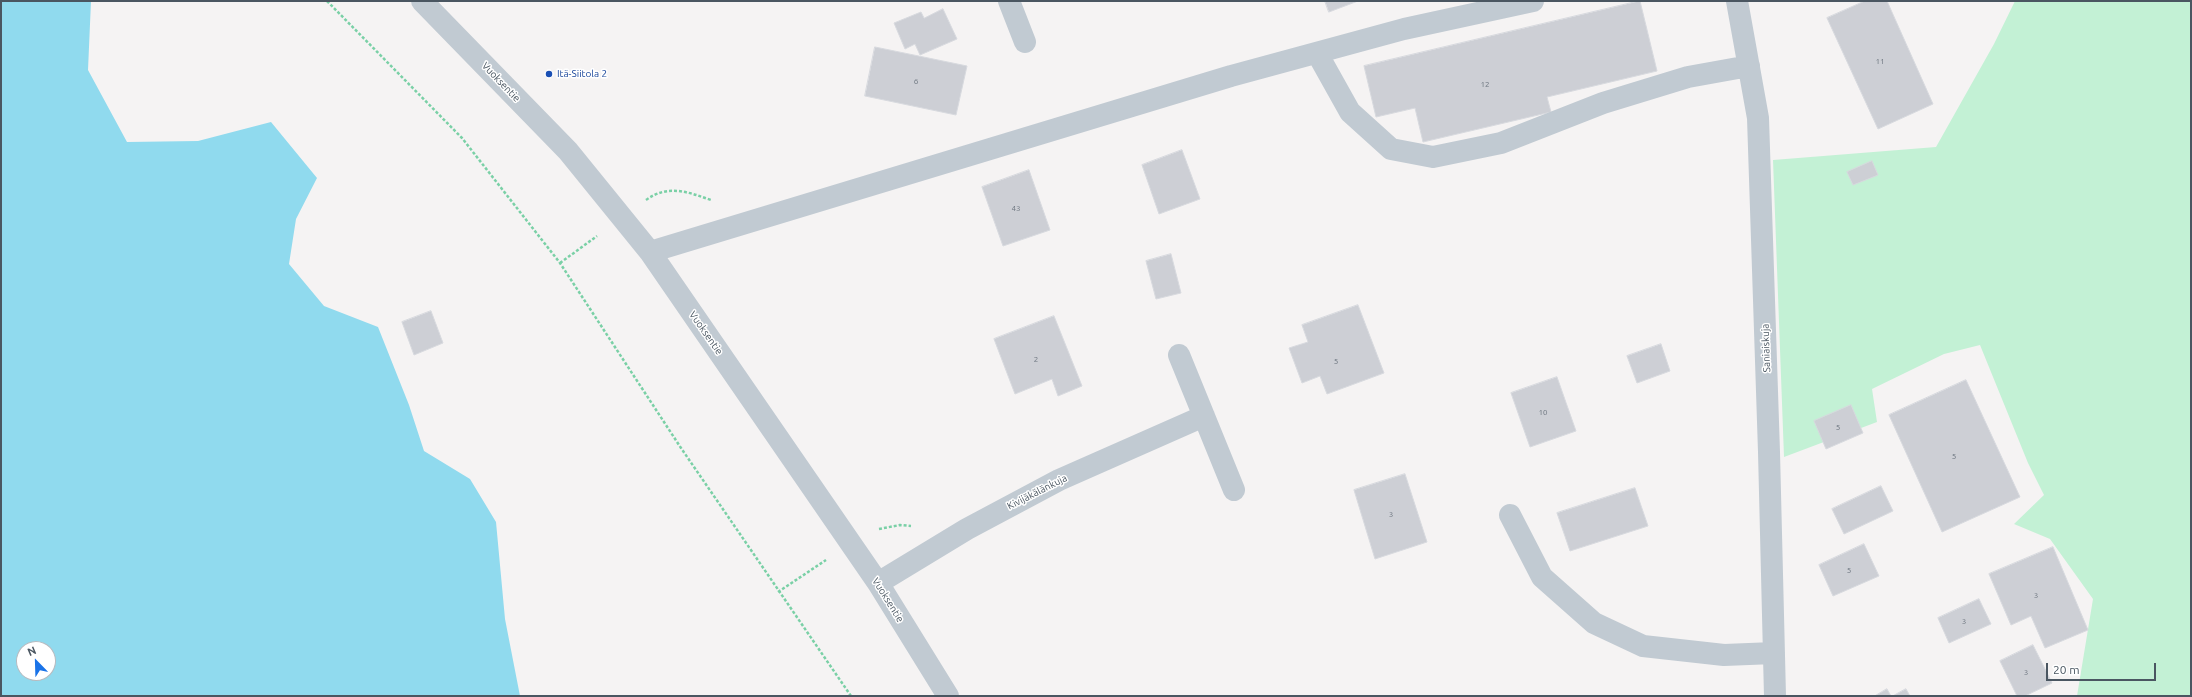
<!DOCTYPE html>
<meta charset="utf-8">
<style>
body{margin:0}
#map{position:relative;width:2192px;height:697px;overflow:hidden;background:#f5f3f3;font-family:Ubuntu,sans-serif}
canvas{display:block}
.frame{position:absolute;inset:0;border:2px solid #4a5661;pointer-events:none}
.north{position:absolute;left:16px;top:641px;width:40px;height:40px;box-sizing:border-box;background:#fff;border:1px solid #b7bbc0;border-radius:50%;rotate:337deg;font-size:11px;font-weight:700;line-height:16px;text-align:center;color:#4a5661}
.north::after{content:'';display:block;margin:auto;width:14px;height:18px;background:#1a73e8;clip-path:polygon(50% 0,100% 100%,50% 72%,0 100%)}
.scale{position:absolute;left:2046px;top:663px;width:110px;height:18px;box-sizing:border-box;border:2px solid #4a5661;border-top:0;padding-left:5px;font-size:12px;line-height:14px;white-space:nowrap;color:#4a5661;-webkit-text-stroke:3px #fff;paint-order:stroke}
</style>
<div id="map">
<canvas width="2192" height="697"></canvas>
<div class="frame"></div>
<div class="north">N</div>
<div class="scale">20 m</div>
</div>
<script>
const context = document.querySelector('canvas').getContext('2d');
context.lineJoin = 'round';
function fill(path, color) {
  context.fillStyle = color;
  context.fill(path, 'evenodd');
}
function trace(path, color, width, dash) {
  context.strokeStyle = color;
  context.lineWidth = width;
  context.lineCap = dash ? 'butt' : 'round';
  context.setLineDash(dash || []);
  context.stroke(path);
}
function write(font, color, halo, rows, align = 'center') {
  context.font = font + ' Ubuntu,sans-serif';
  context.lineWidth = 3;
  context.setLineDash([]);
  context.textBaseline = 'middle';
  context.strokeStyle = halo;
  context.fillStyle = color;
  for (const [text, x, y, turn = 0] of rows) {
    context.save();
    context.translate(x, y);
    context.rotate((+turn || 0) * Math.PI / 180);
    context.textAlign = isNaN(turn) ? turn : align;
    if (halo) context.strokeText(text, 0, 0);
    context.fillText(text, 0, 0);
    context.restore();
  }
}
fill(new Path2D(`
 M2015,1H2191V696H2077L2093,599L2050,539L2014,524L2044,495L2028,463L1980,345L1944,354L1872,389L1877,422L1784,457L1773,160L1936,147L1994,44Z`), '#c3f1d5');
fill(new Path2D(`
 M1,1H91L88,70L127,142L198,141L271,122L317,178L296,219L289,264L324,306L378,327L409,405L424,451L470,479L496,522L505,619L520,696H1ZM24,649H48V673H24Z`), '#90daee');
const building = new Path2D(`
 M1325,1H1358L1329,12Z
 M1640,1L1657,71L1547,97L1551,112L1423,142L1415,108L1376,117L1364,66Z
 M1865,1H1887L1933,104L1878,129L1827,18Z
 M943,9L957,39L920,55L915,44L905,49L894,23L921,12L924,18Z
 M875,47L967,66L956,115L865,96Z
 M1182,150L1200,199L1159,214L1142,165Z
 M1872,161L1878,175L1853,185L1847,172Z
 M1029,170L1050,230L1003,246L982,187Z
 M1171,254L1181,293L1156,299L1146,261Z
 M1358,305L1384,373L1327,394L1320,376L1302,383L1289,348L1308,342L1302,325Z
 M431,311L443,343L414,355L402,322Z
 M1054,316L1082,386L1058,396L1052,379L1015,394L994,339Z
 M1661,344L1670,371L1637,383L1627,356Z
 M1557,377L1576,431L1530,447L1511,393Z
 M1966,380L2020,497L1942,532L1889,415Z
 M1851,405L1863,433L1826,449L1814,421Z
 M1405,474L1427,542L1375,559L1354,490Z
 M1881,486L1893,511L1844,534L1832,509Z
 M1635,488L1648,526L1570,551L1557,513Z
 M1864,544L1879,576L1833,596L1819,565Z
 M2053,547L2088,630L2045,648L2031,616L2011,625L1989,574Z
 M1979,599L1991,624L1949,643L1938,618Z
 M2033,645L2052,683L2025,696H2017L2000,661Z
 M1887,689L1891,696H1875Z
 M1906,689L1910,696H1893Z`);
fill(building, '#cdcfd5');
trace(building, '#d7d9de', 1);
trace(new Path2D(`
 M327,1L462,138L560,263L681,448L851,696
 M646,200C668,184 688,192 711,200
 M560,263L597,236
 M879,529L900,525L911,526
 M778,592L826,560`), '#7ad0a6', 2.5, [3, 2]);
trace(new Path2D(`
 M422,1L568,151L650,252L878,583L948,696
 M1009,1L1025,42
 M1737,1L1758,118L1769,452L1775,696
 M1317,53L1350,112L1391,149L1433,157L1501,143L1603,103L1688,77L1749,66
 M650,252L1231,76L1404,29L1533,1
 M1179,355L1234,490
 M1510,515L1542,577L1594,623L1643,646L1724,655L1774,653
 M878,583L967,529L1059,480L1204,416`), '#c1cad2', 22);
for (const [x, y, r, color] of [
 [549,74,4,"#1a4fb4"]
]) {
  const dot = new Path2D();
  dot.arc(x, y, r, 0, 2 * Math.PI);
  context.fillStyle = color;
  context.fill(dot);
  trace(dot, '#fff', 1.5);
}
write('8px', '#6b747e', null, [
 ["11",1880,61],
 ["6",916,81],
 ["12",1485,84],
 ["43",1016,208],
 ["2",1036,359],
 ["5",1336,361],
 ["10",1543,412],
 ["5",1838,427],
 ["5",1954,456],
 ["3",1391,514],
 ["5",1849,570],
 ["3",2036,595],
 ["3",1964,621],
 ["3",2026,672]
]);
write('10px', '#164399', '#fff', [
 ["Itä-Siitola 2",557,74]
], 'left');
write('10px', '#4a5661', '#fff', [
 ["Vuoksentie",501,82,46],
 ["Vuoksentie",706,333,55],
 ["Saniaiskuja",1766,348,-92],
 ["Kivijäkälänkuja",1037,492,-27],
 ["Vuoksentie",888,600,58]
]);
</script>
